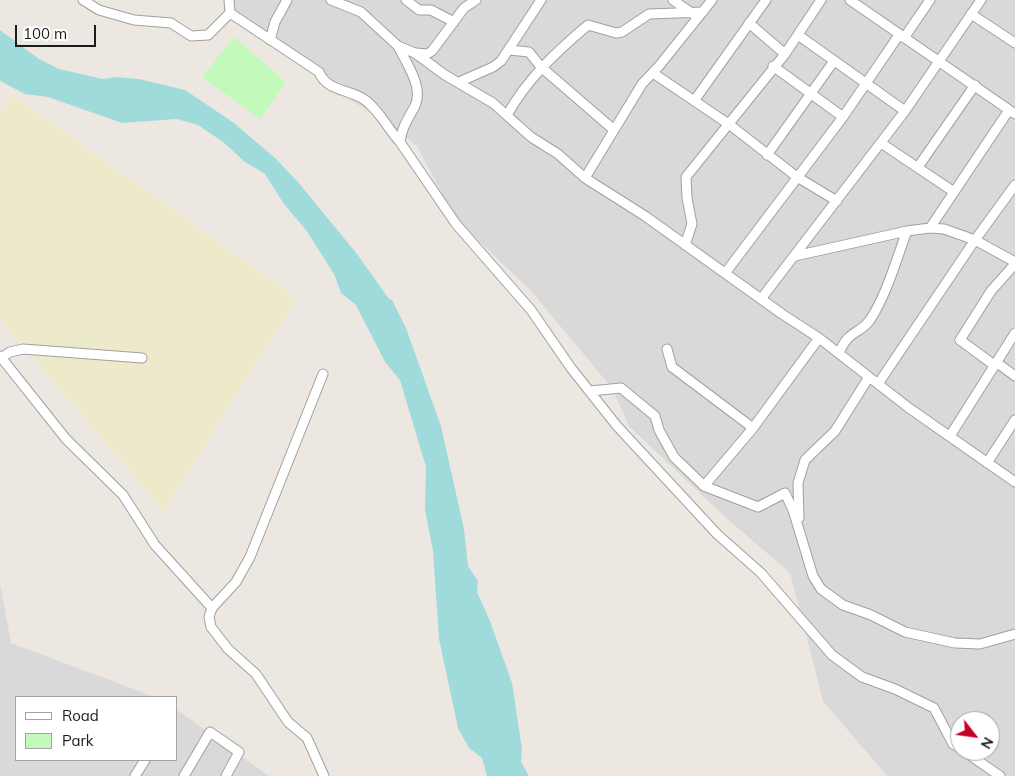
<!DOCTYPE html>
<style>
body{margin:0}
#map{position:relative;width:1015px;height:776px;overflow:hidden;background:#ede7e1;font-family:Mulish,sans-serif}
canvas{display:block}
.legend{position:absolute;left:15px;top:696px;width:162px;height:65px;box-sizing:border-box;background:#fff;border:1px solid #a4a4a4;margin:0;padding:6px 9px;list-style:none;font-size:15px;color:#1c1c1c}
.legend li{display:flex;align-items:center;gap:10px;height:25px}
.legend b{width:25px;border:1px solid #a4a4a4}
.north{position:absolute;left:950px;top:711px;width:50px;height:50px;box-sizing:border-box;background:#fff;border:1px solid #a4a4a4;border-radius:50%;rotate:120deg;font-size:14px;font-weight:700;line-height:20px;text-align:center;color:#1c1c1c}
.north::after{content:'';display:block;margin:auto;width:18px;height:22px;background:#c70028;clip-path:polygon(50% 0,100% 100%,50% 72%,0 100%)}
.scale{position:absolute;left:15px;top:25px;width:81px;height:22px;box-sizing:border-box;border:2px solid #1c1c1c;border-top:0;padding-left:6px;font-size:15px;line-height:18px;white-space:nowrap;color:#1c1c1c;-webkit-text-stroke:4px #fff;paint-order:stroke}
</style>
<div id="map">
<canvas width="1015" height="776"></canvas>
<ul class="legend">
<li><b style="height:6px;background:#fff"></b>Road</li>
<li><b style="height:14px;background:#c3fabc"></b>Park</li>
</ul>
<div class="north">N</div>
<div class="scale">100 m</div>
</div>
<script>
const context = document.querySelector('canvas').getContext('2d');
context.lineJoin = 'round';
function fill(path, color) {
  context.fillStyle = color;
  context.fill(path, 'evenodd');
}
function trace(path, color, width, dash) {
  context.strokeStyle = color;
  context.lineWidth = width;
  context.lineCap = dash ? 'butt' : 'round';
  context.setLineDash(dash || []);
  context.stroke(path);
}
fill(new Path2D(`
 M223,0H1015V776H887L823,701L790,573L724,516L629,426L612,388L531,291L454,217L417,146L389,123L335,91L230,10ZM960,721H990V751H960Z
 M0,584L11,643L155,697H16V760H176V709L269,776H0Z`), '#dad9d9');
fill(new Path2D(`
 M14,96L297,298L164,511L0,320V111Z`), '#ede9cb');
fill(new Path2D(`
 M234,37L286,82L260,119L202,77Z`), '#c3fabc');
fill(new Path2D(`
 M0,30L39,59L59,69L103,79L116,77L139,79L185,90L234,123L275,158L297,181L357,254L389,299L392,300L406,328L441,426L464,529L468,566L478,581L477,592L490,621L512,683L522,749L521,762L529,776H487L482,758L469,748L458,728L451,695L439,639L433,551L425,509L426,467L400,380L385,362L356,305L341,293L334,274L306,230L284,204L265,174L245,162L223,142L198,125L177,119L122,123L48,97L25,94L2,82L0,80Z`), '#a0dbdc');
const minor = new Path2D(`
 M83,0L99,10L134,20L171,23L191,36L208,35L230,13
 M229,0L230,13L319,72C327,92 350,89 365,100C379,110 388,129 400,142
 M331,0L361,12L398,46L415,53L445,75L493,103L531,137L558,154L585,178L645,216L782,314L819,338L909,408L1015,482
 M406,0L419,10H431L454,22
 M673,0L693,14
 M850,0L1015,114
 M971,14L1015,43
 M749,23L785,54
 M798,35L905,111
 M904,38L930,0
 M270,40L275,22L287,0
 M398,46C406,63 424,87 415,106C408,119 402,127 400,142L456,224L531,310L571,368L617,426L717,534L761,573L832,655L862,677L895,689L934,708L953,744L960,748
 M509,50L529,52L541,67L614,130
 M416,53L427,54L432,51L464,8L476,0
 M773,66L843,117
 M653,73L730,125L797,177L837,201
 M459,82L493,67L501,61L541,0
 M694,101L766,0
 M507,115C528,78 556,52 588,25L616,33L622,32L649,14L703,12
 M881,143L954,192
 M767,155L834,61
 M918,167L975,85
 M585,178L642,84L659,66L712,0
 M930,228L1009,110
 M685,245L692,224L687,198L686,177L785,54L821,0
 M795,256L907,231L930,228L944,229L975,240L1015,262
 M726,272L843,117L899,35
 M761,299L905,111L981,0
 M667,349L672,367L753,428
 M839,353C849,329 859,335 870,320C887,294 896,260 907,231
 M0,356L66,439L123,495L155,545L212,608L209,617L211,627L228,649L256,674L288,722L307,738L324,776
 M1,358L10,352L23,349L142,358
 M996,362L1015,376
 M994,365L960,340L991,291L1015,264
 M878,384L975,240L1015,185
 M590,391L621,388L655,416L659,430L674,457L704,486L758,507L785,493L793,510L813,576L821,589L843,605L871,615L905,632L955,643L980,644L1015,634
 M950,436L1015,333
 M987,463L1015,420
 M704,486L753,428L819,338
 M799,518L798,483L805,460L835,431L869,377
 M212,608L236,582L250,557L323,374
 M964,751L1000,776
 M135,776L145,760
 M184,776L210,732L239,752L226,776`);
trace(minor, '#a0a0a0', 11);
trace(minor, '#fff', 9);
</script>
